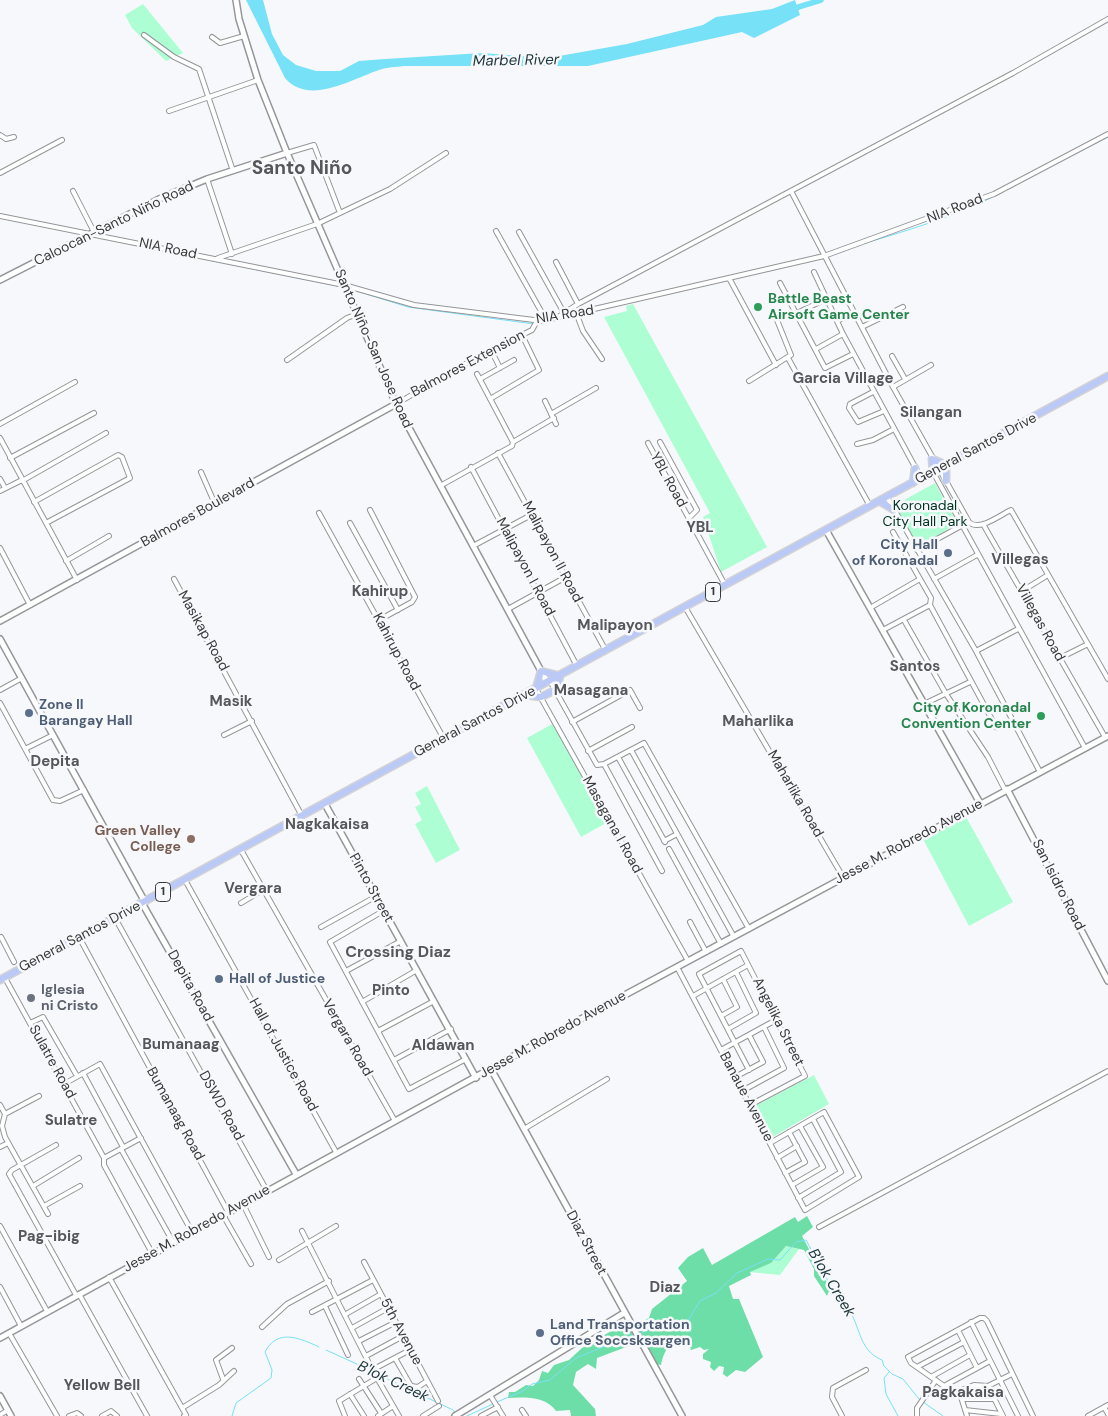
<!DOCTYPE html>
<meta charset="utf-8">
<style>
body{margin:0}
canvas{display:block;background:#f7f8fb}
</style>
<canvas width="1108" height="1416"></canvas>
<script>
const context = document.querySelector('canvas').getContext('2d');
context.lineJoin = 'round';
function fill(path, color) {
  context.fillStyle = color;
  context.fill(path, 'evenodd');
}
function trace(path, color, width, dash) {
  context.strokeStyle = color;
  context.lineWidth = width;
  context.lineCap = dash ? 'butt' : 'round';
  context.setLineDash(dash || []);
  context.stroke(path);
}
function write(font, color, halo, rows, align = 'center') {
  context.font = font + ' "DM Sans",sans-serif';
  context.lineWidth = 5;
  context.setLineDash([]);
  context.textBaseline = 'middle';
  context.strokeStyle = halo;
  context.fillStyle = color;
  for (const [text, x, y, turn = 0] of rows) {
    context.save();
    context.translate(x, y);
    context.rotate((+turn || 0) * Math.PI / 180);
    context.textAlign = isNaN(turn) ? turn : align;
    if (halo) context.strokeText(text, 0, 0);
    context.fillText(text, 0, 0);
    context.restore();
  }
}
fill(new Path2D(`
 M143,4L183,53L166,61L132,28L125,15Z
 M633,304L767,547L721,572L703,517L710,513L604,317L627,311L626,306Z
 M935,483L956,521C951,529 925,545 916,543L895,505Z
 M554,723L608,822L581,837L527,738Z
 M427,786L460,850L434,864L436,863L415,824L422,820L415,807L421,804L415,793Z
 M965,815L1013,902L969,926L923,839Z
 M814,1075L829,1104L771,1138L755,1106Z
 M786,1246L799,1249L780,1275L749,1272L771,1263Z`), '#aefed4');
fill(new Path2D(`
 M807,1216L813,1227L802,1236L830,1288L827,1296L814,1276V1269L804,1250L786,1246L771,1263L750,1272L751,1275L729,1286L733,1299H739L763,1357L745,1372L736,1370L727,1377L723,1374L724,1367L719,1366L714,1371L710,1367L711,1362L703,1359V1354L709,1349L704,1350L700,1347L691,1350L688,1342C670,1339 664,1350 661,1365L655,1364L642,1341L597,1358L596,1369L588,1364L576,1372L573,1385L595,1409L596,1416H571L570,1410L556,1411C546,1396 524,1397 508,1398L509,1392H515L526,1385L533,1386L539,1380L542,1371L548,1373L554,1365L569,1360L582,1348L613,1330L625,1329L649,1318L652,1309L687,1281L678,1268L688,1257L703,1248L712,1265L795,1217L798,1222Z`), '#6edea9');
fill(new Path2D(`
 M246,0H263L272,34L283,55L296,65L316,71H340L359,61L385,59L482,53L548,58L627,44L703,25L716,17L772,9L795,0L800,15L754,38L742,32L588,66H405C396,67 387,67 379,70C352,79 309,106 285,78Z`), '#76e1f7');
trace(new Path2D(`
 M1073,155L1108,137
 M862,244C913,229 966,213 1012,187
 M159,250L342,287
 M732,279L773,270
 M350,289L408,307L534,324
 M538,324L728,280
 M639,1334L662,1323L671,1322L674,1327H684L700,1301L716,1293L737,1273L768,1259L780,1260L796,1242L806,1240L835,1294H840C843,1302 849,1308 852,1315C861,1333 861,1351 882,1360L884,1366L892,1374L903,1379L919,1399L943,1416
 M326,1350L372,1371
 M889,1372L884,1378L886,1394L898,1416
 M375,1373L453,1410L456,1414
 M497,1402L523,1391L532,1384L550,1380L576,1358L635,1334
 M232,1416L236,1403L271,1378L272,1370L265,1352C277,1328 300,1338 319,1347
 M467,1416L493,1404`), '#76e1f7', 1);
trace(new Path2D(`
 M792,9L821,0`), '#76e1f7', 5.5);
const street = new Path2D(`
 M144,35L174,57L199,69L233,171
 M212,37L220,43L244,36
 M169,111L258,80
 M0,135L6,139L14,137
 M287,153L314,145L340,213
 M0,173L62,140
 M207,179L232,254
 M73,191L94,232
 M791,191L893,387L969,522C979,532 1000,515 1011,510L1108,679
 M0,216L344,285L414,305L542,321L824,256L994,194L1108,134
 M496,231L546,320
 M519,232L564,313
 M218,258L317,224L390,189L446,153
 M556,262L578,304
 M814,272L843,334L921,478
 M729,278L776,365
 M780,283L825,368L853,354
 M797,313L826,299
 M577,315L583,331L602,359
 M558,317L578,304L1013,73L1108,19
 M837,321L854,312
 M862,327L903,307
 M816,349L843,334
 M491,350L500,368
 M892,356L905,379
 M788,358L870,506
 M287,360L347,318L357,314
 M477,374L513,442
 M480,379L514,360
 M749,381L791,355L777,320
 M893,387L931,365
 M873,392L850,404L849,408L858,422L884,411
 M490,399L539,370L522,335
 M545,401L556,424
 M396,404L474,359L532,330L537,321
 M551,414L596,388
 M0,424L75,382
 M0,438L77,580
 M660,442L697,510L689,518
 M648,443L725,585
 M857,444L873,440L894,429
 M498,453L606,651
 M10,458L94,413
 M471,467L577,666
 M201,472L215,504
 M933,472L1085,748
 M0,479L5,488
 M22,481L106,433
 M440,486L512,446L513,442L554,418
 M0,491L22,480
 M887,497L976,651L1040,772
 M34,502L118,455L122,457L130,478L46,523
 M370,510L415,597L412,602L379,620
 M319,513L444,739
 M350,523L398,610
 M983,524L1105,737
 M893,532L931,598L930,605
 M473,546L533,514
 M0,548L30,605
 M917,550L961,526
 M66,561L109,536
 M174,579L302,816
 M934,579L977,555
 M1022,591L1048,575
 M685,607L843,877
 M870,608L920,579
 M508,609L566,577
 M904,620L946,694L988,757L1005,790
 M883,630L930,605L996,727
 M976,651L1018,629
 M1060,658L1088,644
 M550,681L597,765L604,764L644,743L749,929
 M536,689L688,961
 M0,690L22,678
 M0,703L53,800L60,801L84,790
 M924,704L970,682
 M572,722L630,690L640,708
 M224,735L252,721
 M25,749L53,735
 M631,750L734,937
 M588,751L632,727
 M618,757L665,842
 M604,764L662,871
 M664,841L677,834
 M669,849L721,944
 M241,850L395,1121
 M185,880L336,1152
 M241,903L263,890
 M383,911L330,942L409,1089L466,1059
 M115,918L267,1191
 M690,922L706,952
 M321,927L375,897
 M1,937L14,962
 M79,937L228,1212
 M677,967C719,1048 762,1129 805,1210L859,1177L824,1112L770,1143
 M346,971L401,941
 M5,978L104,1158V1165L152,1253
 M693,996L748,965
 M362,1002L417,970
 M721,1016L737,1007L723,979
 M30,1023L43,1017L77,1076
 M728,1029L756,1013L736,972
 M378,1031L434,1001
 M721,1050L776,1020
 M394,1060L451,1029
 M749,1070L699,974L741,951L805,1076L750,1105
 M83,1073L123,1147
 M735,1077L763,1062L749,1035
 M64,1084L100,1064L192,1232
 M742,1091L784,1068L764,1027
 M0,1105L5,1114L2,1126L5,1137L48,1214
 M5,1114L39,1096
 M524,1129L607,1079
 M56,1145L12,1170L9,1174L76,1295
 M0,1147L8,1143
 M121,1149L173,1242
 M104,1158L141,1138
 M777,1158L797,1146
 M785,1173L805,1162L789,1132
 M792,1185L823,1167L800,1126
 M33,1186L79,1158
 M798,1198L841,1172L813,1119
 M243,1204L269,1257
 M44,1206L80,1186
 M223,1215L251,1264
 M0,1226L47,1311
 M819,1227L1108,1071
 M302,1231L373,1371L399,1416
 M279,1260L336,1226
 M364,1262L438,1401
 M109,1277L186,1415L184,1416
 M0,1287L21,1326
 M79,1294L147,1416
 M325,1306L348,1355
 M312,1312L373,1280
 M346,1314L381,1294
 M971,1322L1018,1416
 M262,1327L287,1304L329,1281
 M352,1328L388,1308
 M958,1330L977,1368
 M9,1333L57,1416
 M359,1341L396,1322
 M366,1356L403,1336
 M395,1358L411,1386L418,1387L427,1381
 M917,1367L964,1342
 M372,1370L410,1350
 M1012,1374L988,1386L974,1385L954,1393L911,1363L908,1357L980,1318H984L987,1321L1033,1416
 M931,1377L970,1355
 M223,1379L216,1360L232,1348
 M359,1379L381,1413
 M944,1386L990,1361
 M988,1386L1003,1416
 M350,1394L364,1416
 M490,1395L503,1416
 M961,1397L967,1416
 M962,1399H995
 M1104,1407L1108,1414
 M182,1408L219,1385L234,1371
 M522,1410L526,1416
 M965,1410L1001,1414
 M0,1415L8,1410
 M69,1416L77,1413L81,1416
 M102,1416L111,1411L117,1416
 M345,1416L339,1401L377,1378
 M378,1416L393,1406
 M423,1416L439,1406
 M481,1416L498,1407
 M842,1416L832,1397L833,1388L866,1370
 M917,1416V1408L936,1380
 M1088,1416L1108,1405`);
const secondary = new Path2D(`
 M236,0L239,19L258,80L287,153L396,404L547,682
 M0,280L161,198L207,179L287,153
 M826,530L980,803
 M0,621L396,404
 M0,639L145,902
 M1007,789L1108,981
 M325,804L476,1078
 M142,903L296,1174
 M491,1069L682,1416
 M0,1338L621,997L1108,736
 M0,1396L11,1416
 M455,1416L624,1313`);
const highway = new Path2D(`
 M933,472L932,459L946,465
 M946,481V465
 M913,483L915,468
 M879,501L894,510
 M536,689L541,671L560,676
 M525,695L541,697L557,689L560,676
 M0,980L1108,376`);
trace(street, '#959699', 6);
trace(secondary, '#959699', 8);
trace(highway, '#d3d3d4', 9);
trace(street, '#fff', 4);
trace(secondary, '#fff', 5);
trace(highway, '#bbc9f7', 6);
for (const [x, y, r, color] of [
 [758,307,5,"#2e9e5b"],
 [948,553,5,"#5c6f8a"],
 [29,713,5,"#5c6f8a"],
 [1041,716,5,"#2e9e5b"],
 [191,839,5,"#8d6e63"],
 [219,979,5,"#5c6f8a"],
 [31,998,5,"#6b7280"],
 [540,1333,5,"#5c6f8a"]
]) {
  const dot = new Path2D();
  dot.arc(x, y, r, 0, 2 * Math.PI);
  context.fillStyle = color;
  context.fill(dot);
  trace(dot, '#f7f8fb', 2);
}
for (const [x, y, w] of [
 [713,592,15],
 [163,892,15]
]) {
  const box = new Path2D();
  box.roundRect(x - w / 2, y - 9.5, w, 19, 4);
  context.fillStyle = '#f7f8fb';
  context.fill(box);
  trace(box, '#39393a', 1);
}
write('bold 12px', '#39393a', null, [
 ["1",713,592],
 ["1",163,892]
]);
write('14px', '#39393a', '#f7f8fb', [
 ["NIA Road",955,209,-21],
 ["Caloocan-Santo Niño Road",114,224,-26],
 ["NIA Road",168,249,12],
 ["NIA Road",565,315,-9],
 ["Santo Niño-San Jose Road",373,349,66],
 ["Balmores Extension",468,364,-28],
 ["General Santos Drive",976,449,-28],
 ["YBL Road",668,480,61],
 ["Balmores Boulevard",198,513,-29],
 ["Malipayon II Road",552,552,62],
 ["Malipayon I Road",525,567,62],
 ["Villegas Road",1040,623,61],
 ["Masikap Road",203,631,61],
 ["Kahirup Road",396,652,62],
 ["General Santos Drive",475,722,-28],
 ["Maharlika Road",795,794,60],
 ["Masagana I Road",612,825,61],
 ["Jesse M. Robredo Avenue",909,842,-28],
 ["San Isidro Road",1058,885,63],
 ["Pinto Street",371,888,61],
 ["General Santos Drive",80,937,-28],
 ["Depita Road",190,986,61],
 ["Angelika Street",778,1022,63],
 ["Jesse M. Robredo Avenue",553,1035,-29],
 ["Vergara Road",347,1038,60],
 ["Hall of Justice Road",283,1055,61],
 ["Sulatre Road",52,1062,61],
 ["Banaue Avenue",746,1097,62],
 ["DSWD Road",221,1106,61],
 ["Bumanaag Road",175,1114,61],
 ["Jesse M. Robredo Avenue",197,1229,-29],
 ["Diaz Street",586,1243,62],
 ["5th Avenue",401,1332,62]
]);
write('bold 14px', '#27864d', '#f7f8fb', [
 ["Battle Beast",768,299],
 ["Airsoft Game Center",768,315],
 ["City of Koronadal",1031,708,"right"],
 ["Convention Center",1031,724,"right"]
], 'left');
write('14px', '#013420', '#f7f8fb', [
 ["Koronadal",925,506],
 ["City Hall Park",925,522]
]);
write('bold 14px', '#4e5e75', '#f7f8fb', [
 ["City Hall",938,545,"right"],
 ["of Koronadal",938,561,"right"],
 ["Zone II",39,705],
 ["Barangay Hall",39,721],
 ["Hall of Justice",229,979],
 ["Land Transportation",550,1325],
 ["Office Soccsksargen",550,1341]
], 'left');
write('bold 14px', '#785e54', '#f7f8fb', [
 ["Green Valley",181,831],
 ["College",181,847]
], 'right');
write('bold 14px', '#5b616d', '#f7f8fb', [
 ["Iglesia",41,990],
 ["ni Cristo",41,1006]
], 'left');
write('italic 15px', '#20393e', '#f7f8fb', [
 ["Marbel River",516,61,-1],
 ["B'lok Creek",831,1283,59],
 ["B'lok Creek",393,1382,25]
]);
write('bold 15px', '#56575a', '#f7f8fb', [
 ["Garcia Village",843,379],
 ["Silangan",931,413],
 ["YBL",700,528],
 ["Villegas",1020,560],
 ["Kahirup",380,592],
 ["Malipayon",615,626],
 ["Santos",915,667],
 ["Masagana",591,691],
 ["Masik",231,702],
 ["Maharlika",758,722],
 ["Depita",55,762],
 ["Nagkakaisa",327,825],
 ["Vergara",253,889],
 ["Pinto",391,991],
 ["Bumanaag",181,1045],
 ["Aldawan",443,1046],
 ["Sulatre",71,1121],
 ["Pag-ibig",49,1237],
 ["Diaz",665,1288],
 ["Yellow Bell",102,1386],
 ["Pagkakaisa",963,1393]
]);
write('bold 16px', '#56575a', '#f7f8fb', [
 ["Crossing Diaz",398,953]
]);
write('bold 19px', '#56575a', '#f7f8fb', [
 ["Santo Niño",302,169]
]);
</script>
